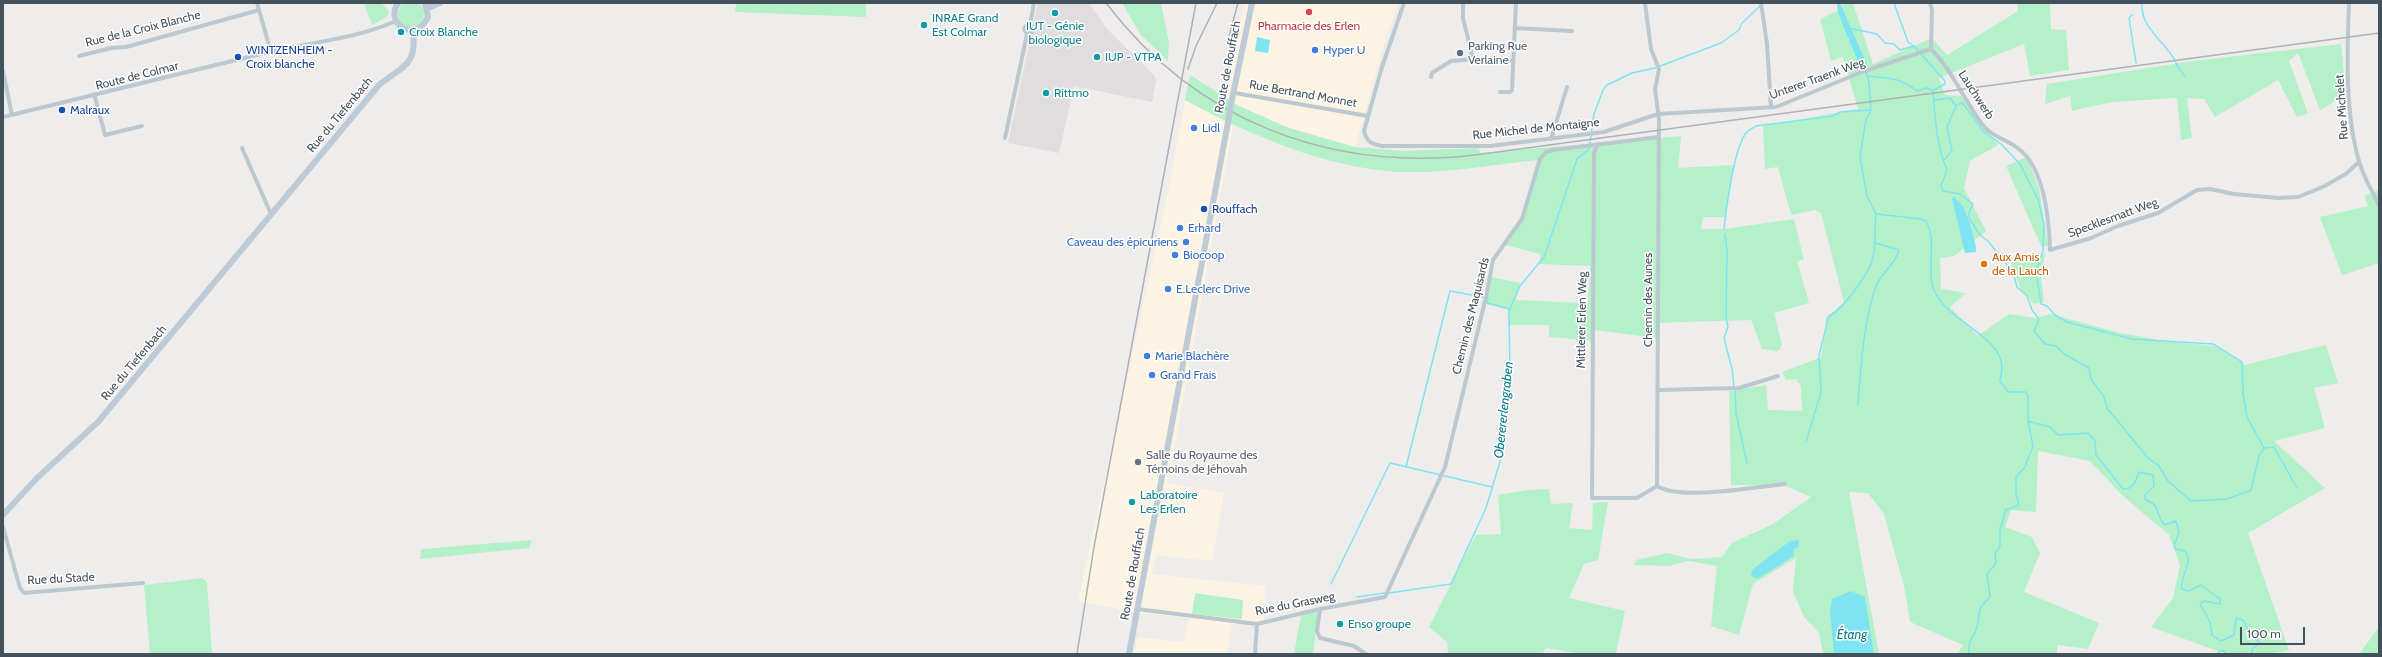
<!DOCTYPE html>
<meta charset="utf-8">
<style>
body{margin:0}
#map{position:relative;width:2382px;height:657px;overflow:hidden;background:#efecec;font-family:Cabin,sans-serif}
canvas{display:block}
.frame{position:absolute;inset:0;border:4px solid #43515b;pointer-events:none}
.scale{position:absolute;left:2240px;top:627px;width:65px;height:18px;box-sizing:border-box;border:2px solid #43515b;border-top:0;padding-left:5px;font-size:12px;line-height:14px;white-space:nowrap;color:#43515b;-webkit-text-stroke:3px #fff;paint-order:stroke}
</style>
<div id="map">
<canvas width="2382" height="657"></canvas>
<div class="frame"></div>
<div class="scale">100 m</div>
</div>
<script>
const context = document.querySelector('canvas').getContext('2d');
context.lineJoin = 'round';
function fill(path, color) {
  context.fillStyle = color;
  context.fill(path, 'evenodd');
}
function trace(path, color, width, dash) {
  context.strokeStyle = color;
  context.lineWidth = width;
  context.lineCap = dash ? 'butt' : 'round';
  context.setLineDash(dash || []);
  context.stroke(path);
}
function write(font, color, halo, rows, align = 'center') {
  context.font = font + ' Cabin,sans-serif';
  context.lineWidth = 3;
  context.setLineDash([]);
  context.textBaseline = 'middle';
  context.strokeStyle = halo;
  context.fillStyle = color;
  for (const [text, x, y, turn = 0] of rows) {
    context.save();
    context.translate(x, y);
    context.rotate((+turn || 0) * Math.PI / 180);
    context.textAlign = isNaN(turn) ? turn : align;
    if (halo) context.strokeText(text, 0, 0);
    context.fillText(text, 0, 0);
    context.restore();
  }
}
fill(new Path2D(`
 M1244,3H1399L1387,33L1355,147L1289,128L1239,106L1227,98Z
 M1185,100L1233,126L1168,483L1224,493L1212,561L1156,555L1152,574L1265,586L1264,621L1232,624L1227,654H1134L1138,637L1183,642L1189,618L1139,613L1078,601L1167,196Z`), '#fdf3e2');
fill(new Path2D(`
 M1038,3H1089L1107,29L1154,75L1156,81L1152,102L1074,86L1059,153L1008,143L1031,36L1035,31L1033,25Z`), '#e0ddde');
fill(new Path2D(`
 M398 14a13 13 0 1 1 26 0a13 13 0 1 1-26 0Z
 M364,3H381L389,11L388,16L372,25Z
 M736,3H866V17L735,12Z
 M1122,3H1161L1169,43L1168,61L1141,35Z
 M1841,3H1853L1873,64L1932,38L1947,55L2018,11L2017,3H2050L2051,29L2066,30L2069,70L2030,76L2024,44L1939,78L1945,95L1961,96L1998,145L1970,161L1964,188L1986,231L1954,256L1940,258L1941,289L1966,293L1950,307L1978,336L2009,314L2036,318L2050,314L2120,333L2164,341L2214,346L2245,365L2326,345L2338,383L2314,388L2325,428L2274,441L2325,488L2248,533L2289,650L2269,654H2226L2151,627L2173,598L2180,565L2169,535L2122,495L2090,461L2038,451L2036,512L2011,510L2005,527L2032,537L2040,553L2024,592L2099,623L2088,649L2057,645V654H1957L1963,645L1910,622L1904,586L1884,514L1868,493L1849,492L1879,654H1823L1819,633L1804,617L1793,592L1796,558L1753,584L1739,635L1711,626L1717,566L1689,561L1668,566L1634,565L1636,560L1667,553L1691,559L1722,557L1732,543L1773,524L1811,497L1786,486L1731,485L1729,391L1766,385L1768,410L1802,411L1801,386L1796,379L1786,380L1782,372L1819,358L1821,360L1826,318L1844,302L1821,213L1815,210L1791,215L1778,167L1765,169L1763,126L1858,109L1843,57L1831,61L1820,19L1842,9Z
 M2341,44L2346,95L2320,110L2298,53L2289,61L2308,113L2297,117L2278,80L2215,117L2204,99L2187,98L2192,138L2181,140L2177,98L2111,102L2072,111L2070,96L2045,104L2047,84L2193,61Z
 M1190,75L1239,106L1289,128L1355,147L1403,151L1478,148L1481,153L1681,136L1678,168L1734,165L1726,217H1703L1701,229H1724L1794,219L1804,260L1797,261L1809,303L1774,313L1782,345L1778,351L1762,349L1751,320L1656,323V338L1594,330L1593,341L1549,337V325H1508V310L1486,304L1488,276L1520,283L1516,300L1588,303L1590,266L1540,264V254L1502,244L1523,214L1537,160C1492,165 1444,174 1398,172C1323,167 1250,135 1185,100Z
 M2027,157L2039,188L2048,246H2041L2006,166Z
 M2378,190L2379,263L2342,275L2320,217L2368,206L2364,196Z
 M2045,254L2041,276L2044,302L2034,304L2021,290L2010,260Z
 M1549,489L1551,504L1573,503L1569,528L1592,530L1593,503L1608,502L1598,560L1584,564L1569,598L1625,611L1616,654H1580L1546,648L1542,654H1448L1447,642L1429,627L1476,535L1501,534L1498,495L1529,490Z
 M532,540L529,548L420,559L421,549Z
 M202,578L207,582L212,654H150L144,585Z
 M1195,593L1243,600L1242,619L1192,614Z
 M1319,610L1313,654H1294L1301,615Z
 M2379,627V654H2359Z`), '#b5f1c8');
fill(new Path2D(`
 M1837,3H1840L1868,67L1861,69L1838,13Z
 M1257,37L1270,40L1268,53L1255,51Z
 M1954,197C1956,200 1961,203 1963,206C1967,213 1978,247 1976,252L1965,253L1952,199Z
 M1799,540L1798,547L1793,550L1794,556L1757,579L1751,575L1752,570L1790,541Z
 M1851,591L1865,597L1874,654H1834L1830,613L1832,599Z`), '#7fe3f2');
trace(new Path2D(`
 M1894,3L1908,42L1914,46
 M2142,3C2140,26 2162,40 2173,57C2177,65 2178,69 2185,76
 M2132,15L2129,18L2136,63
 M1849,28L1877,34L1885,43L1894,44L1900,50L1914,46L1945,81V84L1933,90
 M1866,71L1869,83L1871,110L1866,119L1860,157L1867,196L1876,214L1921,219L1926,221C1939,244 1923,274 1937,296C1951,320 1993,335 2001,360C2003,368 2001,374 2000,381L2008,392H2026L2028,396V421L2050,427L2058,435L2088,433L2095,441L2096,455L2123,489C2133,490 2136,481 2139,472L2153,475L2154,486L2145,495V499L2155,505L2161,520L2165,525L2176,521L2179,533L2174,546L2176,549L2185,551C2194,563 2179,577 2182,589L2189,591L2201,585L2220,599V604L2204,601L2200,604L2210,622L2212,635L2221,641L2234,635L2236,618L2243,620L2251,635L2260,643L2253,648L2251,654
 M1867,76C1888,78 1899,77 1917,91L1926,88L1933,90C1935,117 1936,145 1947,170L1941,186L1943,191L1960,194L1973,204L1969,213V218L1980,235L1988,241L2013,272L2017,287L2027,296L2032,310L2039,319L2034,331L2045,344L2056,346L2064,354L2089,368L2091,379L2104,397L2107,408L2148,458L2159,466L2168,481L2191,501L2227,499L2251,490L2259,456L2264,448L2274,447L2297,488
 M1934,100L1950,98L1956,106L1947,127L1952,151L1943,161
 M1956,106L1962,102L1984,132L2001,144L2020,164L2038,199L2044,225L2043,251L2036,271L2041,304L2047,306L2055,315L2067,322L2132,339L2213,344L2242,362L2243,394L2247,417L2264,448
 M1724,229C1726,207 1734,149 1746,133C1748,130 1753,128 1756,126L1833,116L1840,112L1871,110
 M1725,234L1727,252L1726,317L1728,327L1724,338L1732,369L1734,388
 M1735,390L1736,413L1747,463
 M1858,405C1861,366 1863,324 1876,286C1881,273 1896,264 1899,250L1876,243
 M1806,442L1821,392L1819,355L1829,316C1842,311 1868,274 1872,261C1877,245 1874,230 1876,214
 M1406,467L1450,291L1488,298L1487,303L1511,309
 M1331,584L1390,463L1492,487
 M1389,593L1451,584L1486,508L1502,455L1510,376L1509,311L1520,286L1544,257L1577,159L1589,149L1594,114L1603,90L1607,85L1632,73L1655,68L1721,43L1739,30L1742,23L1760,6
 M1357,597L1385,593
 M1966,654L1969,653C1968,640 1972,640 1976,630C1982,612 1974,612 1990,597L1987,574L1996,563L1995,554L2000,546V530L2006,510L2019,505L2016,494V477L2025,467L2033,446L2028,421
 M2216,654L2222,650L2227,654`), '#7fe3f2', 1.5);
trace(new Path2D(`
 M257,3L259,10
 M1404,3L1382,67L1364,131C1367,142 1371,144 1382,146H1490L1604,132L1658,114L1776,107L1862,72L1931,49
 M1463,3V18L1473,59
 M1645,3L1651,49L1659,69L1655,90L1659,119L1657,486
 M1761,3L1767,44L1771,107
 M1930,3L1932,10L1931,49C1952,70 1964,100 1982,124C1992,138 2008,139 2020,150C2045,170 2049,219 2050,250L2091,238L2118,226L2158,213L2197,190L2210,189L2234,194L2278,198L2298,197L2325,186L2347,173L2359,162
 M2349,3C2347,52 2345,114 2359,161C2363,176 2372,191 2379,205
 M1024.5 29a4.5 4.5 0 1 1 9 0a4.5 4.5 0 1 1-9 0Z
 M1030,25L1034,3
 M1515,28L1572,31
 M79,56L111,48L126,47L259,10L271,52
 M3,71L12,115
 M1431,77L1432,73L1451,61L1473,59L1513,61
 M1500,92H1510L1512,90L1516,3
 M1235,93L1368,116
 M95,97L105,135L142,126
 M3,117C92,96 180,73 269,52C312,42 355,39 396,21
 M1005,138L1027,34
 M1551,139L1567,87
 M1598,144L1594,153L1592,498H1637L1657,486C1681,501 1755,487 1785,484
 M242,148L271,214
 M1658,390L1739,388L1778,376
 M3,527L20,588L24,593L143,583
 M1137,609L1257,624L1320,609L1385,597L1445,467L1486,297L1493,260L1522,219L1540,159L1546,152L1553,150L1659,137
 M1320,609L1317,631L1320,638L1354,646L1366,654
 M1255,654L1257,624`), '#bbc8d0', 4);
trace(new Path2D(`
 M398,3C384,23 415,44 428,17L425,3
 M428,8L440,3
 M1231,104L1252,3
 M3,515L36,479L98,422L379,85C404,65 417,66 413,30
 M1129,654L1229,117`), '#bdcbd7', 6);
trace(new Path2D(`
 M1106,3C1196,121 1329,172 1475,155L2379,33
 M1228,40L1238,3
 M1188,69L1196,46L1217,3
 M1077,654L1094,547L1196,3`), '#adb2b7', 1.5);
trace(new Path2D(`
 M1229,117L1231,104`), '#bdcbd7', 6);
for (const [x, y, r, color] of [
 [1309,12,4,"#e0444e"],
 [1055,13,4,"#0f9aa8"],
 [924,25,4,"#0f9aa8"],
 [401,32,4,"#0f9aa8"],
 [1315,50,4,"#3f7fe0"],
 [1460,53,4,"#5c6f8a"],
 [238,57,4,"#1a4fb4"],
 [1097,57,4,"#0f9aa8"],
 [1046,93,4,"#0f9aa8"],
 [62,110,4,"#1a4fb4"],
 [1194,128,4,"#3f7fe0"],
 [1204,209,4,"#1a4fb4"],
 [1180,228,4,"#3f7fe0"],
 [1186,242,4,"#3f7fe0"],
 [1175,255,4,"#3f7fe0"],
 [1984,264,4,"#e8710a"],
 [1168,289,4,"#3f7fe0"],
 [1147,356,4,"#3f7fe0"],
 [1152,375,4,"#3f7fe0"],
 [1138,462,4,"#6b7280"],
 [1132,502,4,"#0f9aa8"],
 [1340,624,4,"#0f9aa8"]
]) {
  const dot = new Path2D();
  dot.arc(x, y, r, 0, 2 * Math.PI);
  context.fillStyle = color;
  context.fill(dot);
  trace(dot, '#fff', 1.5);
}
write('12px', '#0d838f', '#fff', [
 ["INRAE Grand",932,18],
 ["Est Colmar",932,32],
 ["IUT - Génie",1055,26,"center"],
 ["biologique",1055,40,"center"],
 ["Croix Blanche",409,32],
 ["IUP - VTPA",1105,57],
 ["Rittmo",1054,93],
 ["Laboratoire",1140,495],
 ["Les Erlen",1140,509],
 ["Enso groupe",1348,624]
], 'left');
write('12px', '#be3a42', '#fff', [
 ["Pharmacie des Erlen",1309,26]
]);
write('12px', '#43515b', '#fff', [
 ["Rue de la Croix Blanche",143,29,-14],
 ["Route de Rouffach",1228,67,-79],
 ["Route de Colmar",137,76,-14],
 ["Unterer Traenk Weg",1817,79,-20],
 ["Rue Bertrand Monnet",1303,94,10],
 ["Lauchwerb",1976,95,57],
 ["Rue Michelet",2342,107,-94],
 ["Rue du Tiefenbach",340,115,-50],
 ["Rue Michel de Montaigne",1536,129,-6],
 ["Specklesmatt Weg",2113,218,-20],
 ["Chemin des Aunes",1648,300,-90],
 ["Chemin des Maquisards",1471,316,-76],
 ["Mittlerer Erlen Weg",1582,320,-89],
 ["Rue du Tiefenbach",134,363,-50],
 ["Route de Rouffach",1133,574,-80],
 ["Rue du Stade",61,579,-3],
 ["Rue du Grasweg",1295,604,-11]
]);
write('12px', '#4e5e75', '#fff', [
 ["Parking Rue",1468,46],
 ["Verlaine",1468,60]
], 'left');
write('12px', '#164399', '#fff', [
 ["WINTZENHEIM -",246,50],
 ["Croix blanche",246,64],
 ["Malraux",70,110],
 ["Rouffach",1212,209]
], 'left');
write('12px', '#366cbe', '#fff', [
 ["Hyper U",1323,50],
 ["Lidl",1202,128],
 ["Erhard",1188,228],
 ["Caveau des épicuriens",1178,242,"right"],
 ["Biocoop",1183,255],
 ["E.Leclerc Drive",1176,289],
 ["Marie Blachère",1155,356],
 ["Grand Frais",1160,375]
], 'left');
write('12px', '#c56008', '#fff', [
 ["Aux Amis",1992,257],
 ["de la Lauch",1992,271]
], 'left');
write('12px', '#5b616d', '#fff', [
 ["Salle du Royaume des",1146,455],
 ["Témoins de Jéhovah",1146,469]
], 'left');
write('italic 13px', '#057d8f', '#fff', [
 ["Oberererlengraben",1504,410,-84],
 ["Étang",1852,635]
]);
</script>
